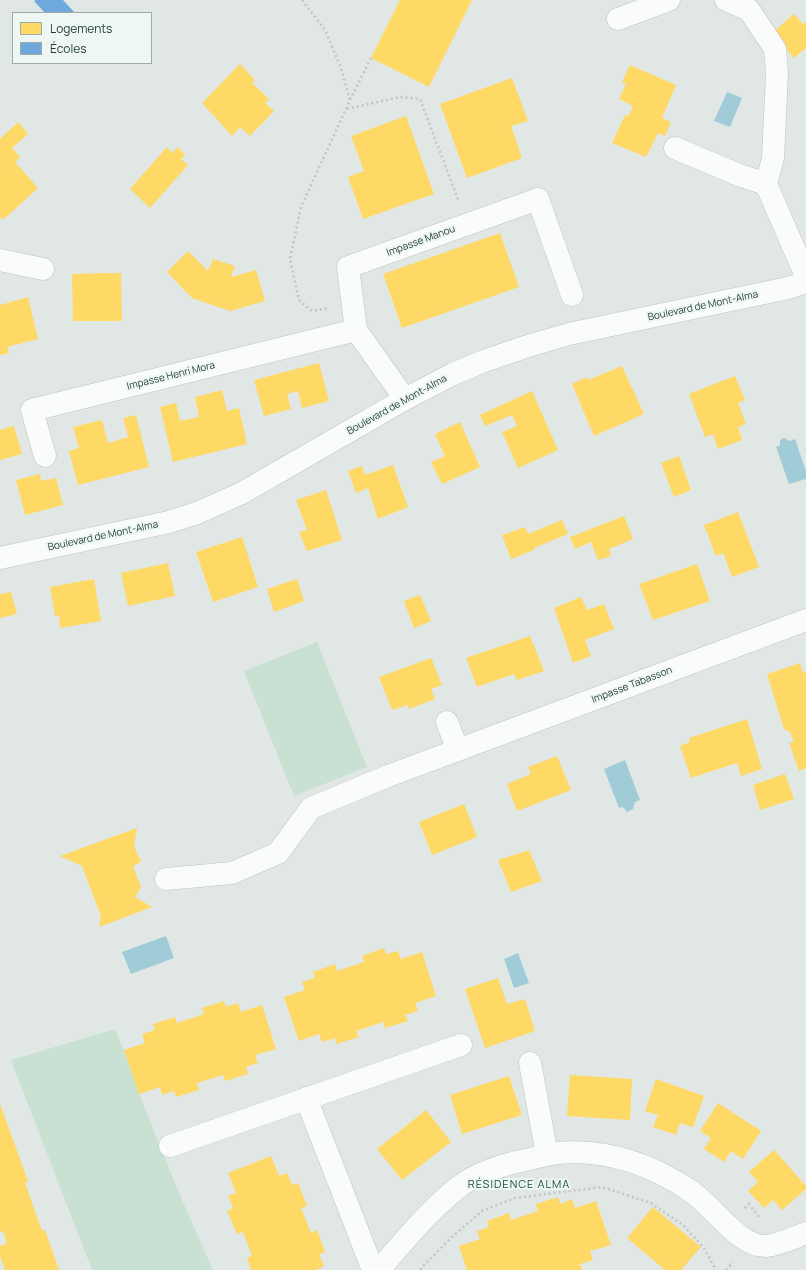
<!DOCTYPE html>
<meta charset="utf-8">
<style>
body{margin:0}
#map{position:relative;width:806px;height:1270px;overflow:hidden;background:#e1e7e5;font-family:Manrope,sans-serif}
canvas{display:block}
.legend{position:absolute;left:12px;top:12px;width:140px;height:52px;box-sizing:border-box;background:#eff7f3;border:1px solid #9caba7;margin:0;padding:5px 7px;list-style:none;font-size:12px;color:#1f3a34}
.legend li{display:flex;align-items:center;gap:8px;height:20px}
.legend b{width:20px;border:1px solid #9caba7}
</style>
<div id="map">
<canvas width="806" height="1270"></canvas>
<ul class="legend">
<li><b style="height:11px;background:#ffd966"></b>Logements</li>
<li><b style="height:11px;background:#6fa8dc"></b>Écoles</li>
</ul>
</div>
<script>
const context = document.querySelector('canvas').getContext('2d');
context.lineJoin = 'round';
function fill(path, color) {
  context.fillStyle = color;
  context.fill(path, 'evenodd');
}
function trace(path, color, width, dash) {
  context.strokeStyle = color;
  context.lineWidth = width;
  context.lineCap = dash ? 'butt' : 'round';
  context.setLineDash(dash || []);
  context.stroke(path);
}
function write(font, color, halo, rows, align = 'center') {
  context.font = font + ' Manrope,sans-serif';
  context.lineWidth = 4;
  context.setLineDash([]);
  context.textBaseline = 'middle';
  context.strokeStyle = halo;
  context.fillStyle = color;
  for (const [text, x, y, turn = 0] of rows) {
    context.save();
    context.translate(x, y);
    context.rotate((+turn || 0) * Math.PI / 180);
    context.textAlign = isNaN(turn) ? turn : align;
    if (halo) context.strokeText(text, 0, 0);
    context.fillText(text, 0, 0);
    context.restore();
  }
}
fill(new Path2D(`
 M317,642L367,767L294,796L244,671Z
 M115,1029C125,1051 131,1073 140,1095C162,1154 187,1212 213,1270H92L11,1060Z`), '#c9e1d2');
fill(new Path2D(`
 M727,92L742,98L730,127L714,121Z
 M784,438L790,441L795,439L806,471V479L789,484L776,447L780,445V440Z
 M625,760L640,800L635,802L633,809L627,812L623,807L619,808L604,769Z
 M166,936L174,958L131,974L122,952Z
 M518,953L529,983L514,988L504,959Z`), '#a0ccd7');
fill(new Path2D(`
 M400,0H472L429,87L371,58Z
 M794,14L803,24L806,22V48L794,58L772,33Z
 M240,64L255,80L252,83L269,99L265,103L274,111L250,136L240,127L232,136L202,103Z
 M630,65L676,85L662,118L671,122L665,136L658,133L646,157L612,143L625,115L628,116L633,106L619,99L626,84L622,82Z
 M512,78L528,121L511,126L522,158L467,178L440,104Z
 M406,116L434,194L363,219L348,177L364,171L351,136Z
 M18,122L28,134L12,148L20,157L15,162L38,188L3,220L0,216V174L1,173L0,171V139Z
 M167,147L172,153L178,147L185,155L181,159L188,165L150,208L130,189Z
 M500,233L519,287L402,328L383,274Z
 M188,251L208,271L213,259L235,266L231,277L256,270L265,301L230,311L192,298L167,272Z
 M108,273H121L122,321H73L72,274Z
 M28,297L38,339L7,347L9,353L0,355V305Z
 M319,363L329,401L302,408L298,391L287,394L291,409L264,416L254,380Z
 M622,366L644,414L594,436L572,384L587,377L588,380Z
 M735,376L745,400L738,403L746,424L738,427L742,440L718,449L713,434L705,437L689,394Z
 M222,390L227,411L239,408L247,444L173,462L160,407L176,403L180,421L199,417L195,397Z
 M532,391L558,450L518,468L502,432L517,426L512,415L485,426L480,415Z
 M136,415L149,467L78,485L69,451L79,448L73,427L102,420L108,443L128,437L123,418Z
 M460,422L480,467L442,484L431,462L445,456L435,434Z
 M14,426L22,454L0,460V430Z
 M679,456L691,490L674,497L661,463Z
 M393,465L408,507L378,519L368,488L356,493L348,471L362,466L365,475Z
 M40,474L41,481L56,478L63,505L25,515L16,480Z
 M326,490L342,540L307,551L299,532L307,530L296,500Z
 M738,512L759,567L732,577L723,553L716,556L704,525Z
 M624,516L633,539L609,549L611,556L598,560L591,542L575,549L570,537Z
 M562,520L568,534L534,548V550L511,559L502,535L525,527L528,534Z
 M242,537L258,587L213,602L196,552Z
 M168,563L175,596L128,606L121,573Z
 M697,564L710,601L653,620L639,584Z
 M94,579L101,621L60,628L59,616H55L50,587Z
 M297,579L304,601L274,612L267,589Z
 M11,592L17,614L0,618V594Z
 M420,595L431,621L414,628L404,601Z
 M581,597L587,610L604,604L614,629L585,640L591,656L573,663L554,608Z
 M530,636L544,671L517,680L514,674L477,687L466,658Z
 M431,658L442,685L431,689L435,699L409,709L408,705L392,710L379,677Z
 M800,663L803,673L806,672V768L799,771L789,743L794,742L790,732L784,729L767,674Z
 M747,719L762,769L741,776L737,763L691,778L680,746L690,742L689,738Z
 M557,756L571,790L517,811L507,784L531,774L528,767Z
 M785,774L794,799L760,810L753,785Z
 M464,804L477,837L432,855L419,822Z
 M137,828L134,846L141,862L133,866L141,887L135,897L152,907L99,927L101,916L82,866L60,856Z
 M529,850L542,881L511,892L498,860Z
 M384,948L386,954L398,951L401,959L422,952L436,996L415,1003L418,1011L405,1015L408,1021L385,1028L383,1022L356,1031L359,1037L336,1044L335,1038L322,1042L319,1034L299,1041L284,997L305,990L302,982L315,978L313,972L335,964L337,971L364,962L362,956Z
 M498,978L507,1004L525,999L535,1031L485,1048L465,989Z
 M224,1001L226,1007L238,1003L241,1012L262,1005L276,1049L255,1055L258,1063L246,1067L248,1074L225,1081L223,1075L197,1083L199,1090L176,1097L174,1091L162,1095L160,1087L139,1094L124,1050L145,1043L142,1034L155,1030L153,1024L175,1017L177,1023L204,1014L202,1008Z
 M570,1075L632,1079L630,1120L567,1116Z
 M509,1076L522,1115L462,1134L450,1095Z
 M656,1079L704,1096L693,1127L680,1123L676,1135L653,1127L658,1115L645,1111Z
 M718,1103L761,1131L743,1159L731,1151L724,1162L704,1149L711,1138L700,1131Z
 M0,1104L28,1181L25,1183L42,1231L45,1230L59,1270H5L0,1256V1246L7,1243L3,1231L0,1232Z
 M426,1110L451,1142L402,1180L377,1149Z
 M774,1150L806,1186V1189L782,1210L773,1200L764,1208L748,1191L758,1182L749,1172Z
 M271,1156L279,1176L287,1173L292,1185L298,1183L307,1206L301,1208L311,1233L317,1230L325,1252L319,1254L324,1266L316,1270H251L247,1258L252,1256L243,1232L237,1234L227,1211L233,1208L228,1196L236,1193L228,1173Z
 M558,1197L560,1204L572,1199L575,1208L596,1201L611,1245L590,1251L593,1260L580,1264L582,1270H467L459,1246L480,1239L477,1231L489,1227L487,1221L509,1213L511,1220L538,1211L536,1204Z
 M653,1207L701,1247L681,1270H665L627,1238Z`), '#ffd966');
fill(new Path2D(`
 M36,0H63L75,13H45L34,1Z`), '#6fa8dc');
const minor = new Path2D(`
 M726,0L749,10L775,49L777,73L773,158L766,184L806,276
 M618,19L669,0
 M675,148L739,175L766,184
 M0,260L43,269
 M405,399L356,330L348,267L538,199L572,295
 M45,456L32,410L356,330
 M0,558L169,522L197,513L242,493L405,399L453,374L484,361L528,346L569,334L788,288L806,282
 M447,722L458,750
 M166,879L232,873L278,853L311,808L388,776L806,620
 M530,1063L547,1155
 M306,1098L373,1270
 M170,1146L461,1045
 M379,1270C403,1242 427,1213 456,1189C476,1173 501,1165 525,1160C536,1158 547,1154 558,1153C605,1149 650,1164 689,1190C712,1204 738,1247 766,1246C779,1245 793,1238 806,1233`);
trace(minor, '#bec4c2', 23);
trace(new Path2D(`
 M302,0L325,30L341,68L350,100L301,207L290,259L299,300L312,311L329,308
 M350,100L371,58
 M347,109L400,97L420,99L459,202
 M745,1208L749,1204L759,1217
 M421,1270V1268L452,1237L482,1211L515,1198L602,1187L651,1203L683,1225L704,1248L716,1270
 M726,1270L733,1262`), '#bfc7c6', 2.5, [2, 3]);
trace(minor, '#fafbfb', 22);
write('10px', '#1f3a34', '#eff7f3', [
 ["Impasse Manou",421,241,-20],
 ["Boulevard de Mont-Alma",703,306,-12],
 ["Impasse Henri Mora",171,376,-14],
 ["Boulevard de Mont-Alma",397,405,-29],
 ["Boulevard de Mont-Alma",103,536,-12],
 ["Impasse Tabasson",632,685,-21]
]);
context.letterSpacing = '1px';
write('11px', '#1b4c43', '#eff7f3', [
 ["RÉSIDENCE ALMA",519,1185]
]);
context.letterSpacing = '0px';
</script>
